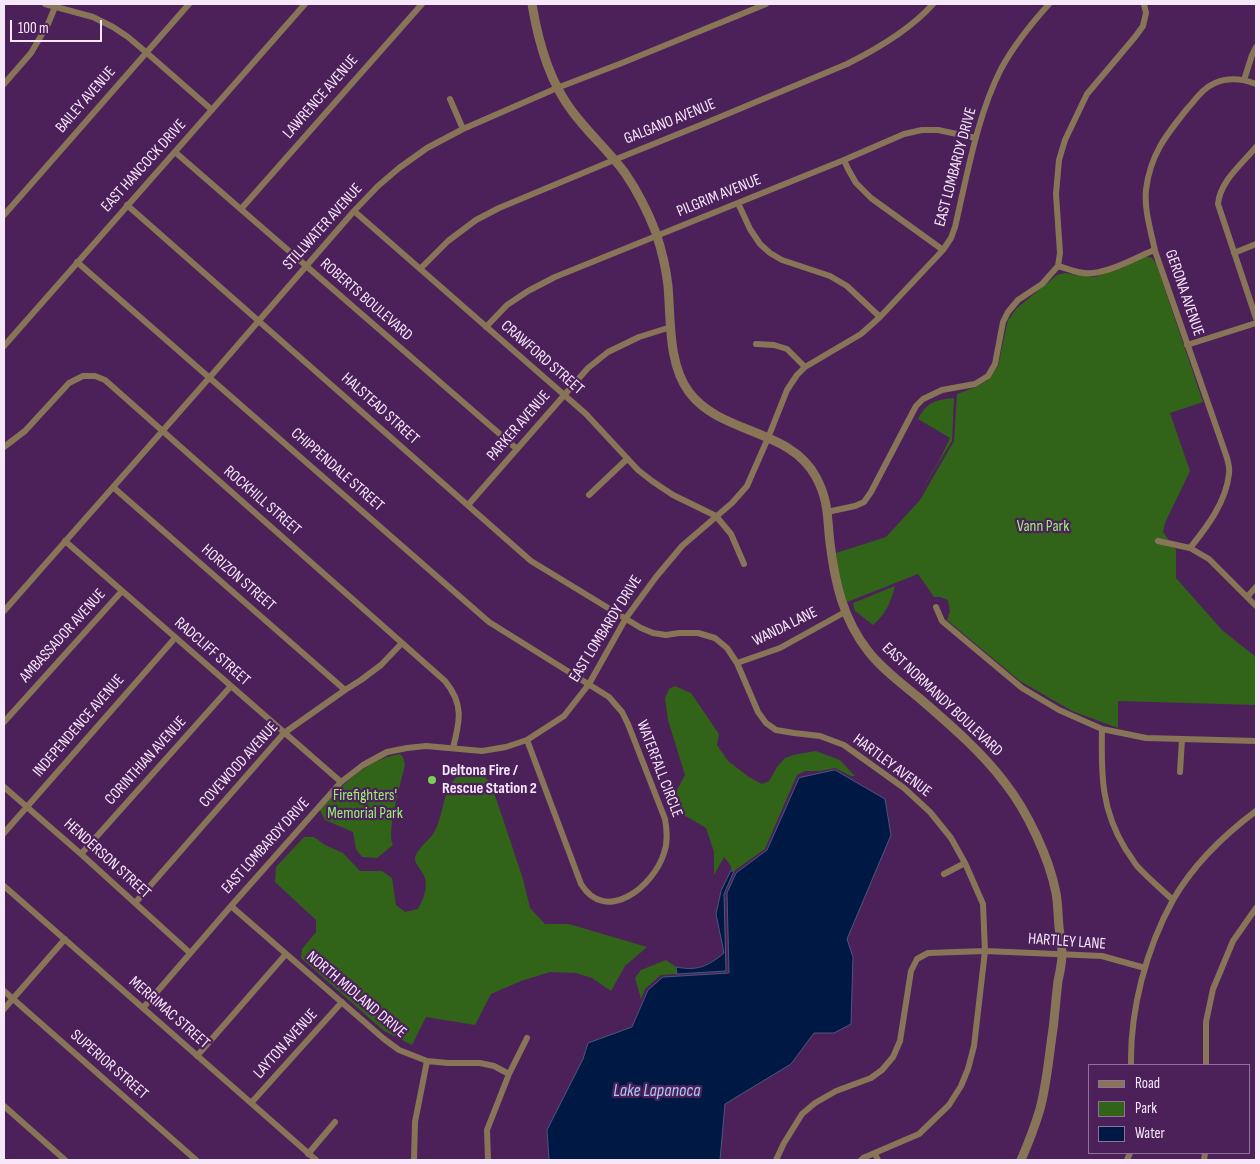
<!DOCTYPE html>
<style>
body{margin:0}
#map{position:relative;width:1260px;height:1164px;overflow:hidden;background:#4c215a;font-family:"Sofia Sans Condensed",sans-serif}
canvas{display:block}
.frame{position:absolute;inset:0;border:5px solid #f6e7fb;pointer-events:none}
.legend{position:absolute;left:1088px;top:1064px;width:162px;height:90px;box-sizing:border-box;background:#4c215a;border:1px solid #90709a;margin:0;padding:6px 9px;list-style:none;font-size:15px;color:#f6e7fb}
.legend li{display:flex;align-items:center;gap:10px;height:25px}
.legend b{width:25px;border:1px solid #90709a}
.scale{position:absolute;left:10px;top:20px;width:92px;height:22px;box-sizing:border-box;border:2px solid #f6e7fb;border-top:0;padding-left:6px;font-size:15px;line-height:18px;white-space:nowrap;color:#f6e7fb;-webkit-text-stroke:4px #4c215a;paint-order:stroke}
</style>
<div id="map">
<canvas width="1260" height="1164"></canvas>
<div class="frame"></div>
<ul class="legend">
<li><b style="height:6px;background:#887558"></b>Road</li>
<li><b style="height:14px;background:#316318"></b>Park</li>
<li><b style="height:14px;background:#001944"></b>Water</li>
</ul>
<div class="scale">100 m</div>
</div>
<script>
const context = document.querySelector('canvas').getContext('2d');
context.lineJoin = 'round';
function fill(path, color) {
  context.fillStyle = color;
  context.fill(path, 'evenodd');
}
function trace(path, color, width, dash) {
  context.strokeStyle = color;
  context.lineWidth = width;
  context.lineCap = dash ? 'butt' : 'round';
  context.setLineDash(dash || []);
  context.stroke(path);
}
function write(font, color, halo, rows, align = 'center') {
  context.font = font + ' "Sofia Sans Condensed",sans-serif';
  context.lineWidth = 4.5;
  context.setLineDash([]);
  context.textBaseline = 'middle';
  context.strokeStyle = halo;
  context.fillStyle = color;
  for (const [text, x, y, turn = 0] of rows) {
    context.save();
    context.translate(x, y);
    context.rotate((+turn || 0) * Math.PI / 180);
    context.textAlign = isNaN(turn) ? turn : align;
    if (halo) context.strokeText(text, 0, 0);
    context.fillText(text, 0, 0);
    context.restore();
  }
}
fill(new Path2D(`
 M1143,256C1152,257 1153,257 1157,266L1203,402L1170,413L1190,471L1165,523L1163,532L1176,550V578L1222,630L1256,657V705L1118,701V728L1072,711L1020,681L947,620L950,611L948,600L940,597H934L918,574L847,602C838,589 838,569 836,553L886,537L920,500L954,441L957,394L976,387L988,380L998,366L1008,320L1017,308L1057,275L1065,273L1094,277L1122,268Z
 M954,398L952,441L915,501L939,461L950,438L918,419C927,402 935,400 954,398Z
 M895,586C891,602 886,614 873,625L855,611L853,603Z
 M675,686L691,693L719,734L717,745L728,761L749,777L762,784L769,781L777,767L785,758L793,755L816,751L840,760L855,776H851L835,768L819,771H805L797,775L765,849L734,871H731V866L724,857L714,875V852L706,828L682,814L672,799L685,775L668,720L665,698L669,689Z
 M400,754L403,757L405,765C401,782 386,832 393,845L377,858L362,857L356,849L353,832L325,820L320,810C342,786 366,759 400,754Z
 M468,772L480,773L490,782L499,807L523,879L530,908L545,924H569L647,947L625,966L611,991L592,978L576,973L550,972L521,981L491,994L475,1025L426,1017L412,1045L384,1031L301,958L302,949L316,932V920L275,882L276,867L304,837H314L325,845L343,853L360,871H382L392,878L396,905L405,912L418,909C424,898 430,884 422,872C420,869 415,863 415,859C415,851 429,840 433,834C443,820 443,787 457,777C460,775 465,774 468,772Z
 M666,960L676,967L677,974L661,975L645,989L641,999L635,978L641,970Z`), '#316318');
const water = new Path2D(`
 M835,770L885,799L891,835L847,939L853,957L851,1024L834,1033H814L791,1064L725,1104L720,1160H549L547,1130L583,1059L588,1043L632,1027L648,990L663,977L729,973L727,893L736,873L767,850L799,778Z
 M731,871H734L724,894L726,971L677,974L676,967C697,971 707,967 724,953L716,914L721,891Z`);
fill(water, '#001944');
trace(water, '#4a577b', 1);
trace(new Path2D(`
 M45,4L93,17L113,27L128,37L147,53L212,110
 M1244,80L1252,55L1256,47
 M4,84L31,53L48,24L55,7
 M450,99L463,129
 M1256,147C1242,164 1220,181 1218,204L1256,318
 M175,152L517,449
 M844,160L848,169L856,183L871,198L943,250
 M738,203L750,229L760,244L770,253L782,260L830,276L847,286L880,317
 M127,205L531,561L641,628L653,633L666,635L679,633H698L715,638L727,648L737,663L758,712L766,723L776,730L794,733L820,736L844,745L904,788L930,812L951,838L965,863L983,904L985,951L974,1046L968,1069L961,1086L949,1105L919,1134L863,1158L861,1160
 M241,209L422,4
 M354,211L586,414L638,470L652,481L673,495L716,516L731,534L744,564
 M4,215L189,4
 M1234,253L1256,244
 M77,262L489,622L609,697L622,712L628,724L665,819C667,830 668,842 664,853C654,886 606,925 581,884L527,740
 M1058,266C1069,269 1081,275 1093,273C1112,271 1136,258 1154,250
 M420,269L448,241L476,220L499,208L614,160L708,122L847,64C877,49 911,29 933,4
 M486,327L507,305L528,291L555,277L844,160L904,134L922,130H938L976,138
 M756,344L774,345L787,349L805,367
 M1187,345L1256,323
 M4,346L305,4
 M4,447L25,431L69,383L83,376H95L105,380L445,681C464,704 460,721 453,748
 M113,487L345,690
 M589,495L627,459
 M468,505L588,368L608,352L639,337L671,327
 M827,512L855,506L864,502L871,492L916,406L923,399L942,390L975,384L988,376L995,364L1003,322L1008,312L1018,300L1042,284L1058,266L1060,253L1056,194L1059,160L1065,140L1087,94L1135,37L1143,26L1146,13L1144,4
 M65,541L341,782
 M1158,541L1190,548L1209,559L1256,606
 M1190,548C1207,527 1226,502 1229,474C1230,468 1228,461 1226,455L1155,251C1151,231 1144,210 1146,190C1150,155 1166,135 1187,109C1196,99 1203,88 1215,83C1229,77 1243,79 1256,84
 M1247,597L1256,587
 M936,607L942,621L1022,688L1059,710L1102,729L1146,738L1256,741
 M4,611L210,377L354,211L378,186L399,168L427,148L463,129L557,88L622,63L766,4
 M737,663L780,648L845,612
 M4,722L122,591
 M1102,729C1101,774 1101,810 1126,850C1130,855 1133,861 1137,866C1148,878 1161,889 1173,900
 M1180,772L1182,739
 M4,787L81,854L190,953
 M4,833L175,638
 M81,854L231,686
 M944,874L965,863
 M4,886L316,1160
 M135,903L284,733L345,690L361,680L381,665L402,643
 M231,906L384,1039L399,1050L427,1061L448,1063H480L494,1066L509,1074
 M4,991L196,1160
 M143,1008L231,906L341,782L363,765L387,752L407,748L426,746L482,751L506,747L527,740L564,716L589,684L626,618L656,577L682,546L732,503L747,486L768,438L787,390L797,375L805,367L861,334L880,317L943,250L951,238L955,227C967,176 977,116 1001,69C1014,45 1031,24 1049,4
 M4,1009L65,939
 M197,1056L286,954
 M1131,1065C1130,1010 1146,949 1173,900C1193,865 1224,835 1256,811
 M1206,1065V1022L1213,989L1233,941L1256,908
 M251,1103L342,1002
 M4,1106L65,1160
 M308,1154L335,1122
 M875,1154L878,1160
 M414,1160L415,1122L427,1061
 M488,1160L487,1130L509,1074L527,1038
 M776,1160L784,1143L802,1114L815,1103L836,1091L871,1078L882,1070L893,1057L900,1041L911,971L917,959L928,953L985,951L1102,956L1145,968
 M1127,1160L1130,1153
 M1204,1160L1205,1153`), '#887558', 6);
trace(new Path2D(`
 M532,4C538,41 549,81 572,111C588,133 609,151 625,173C638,192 648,212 656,233C662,251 666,268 668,286C671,320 668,364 689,392C721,435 790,428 816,477C829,501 827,518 830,543C835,583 843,619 868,651C882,669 901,683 918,697C948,723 981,751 1005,783C1027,811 1049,857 1056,893C1058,904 1058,916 1059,927C1060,936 1062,945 1062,954C1062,963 1060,972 1058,981C1056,997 1055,1013 1053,1029C1049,1055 1047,1083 1040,1109C1035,1126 1028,1144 1021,1160`), '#887558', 9);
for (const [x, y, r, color] of [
 [432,780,5,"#7cd155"]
]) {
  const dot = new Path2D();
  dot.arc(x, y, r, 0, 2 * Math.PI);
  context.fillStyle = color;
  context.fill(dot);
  trace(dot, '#4c215a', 2);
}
write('16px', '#f6e7fb', '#4c215a', [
 ["LAWRENCE AVENUE",321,97,-49],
 ["BAILEY AVENUE",86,100,-49],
 ["GALGANO AVENUE",670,122,-22],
 ["EAST HANCOCK DRIVE",144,166,-48],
 ["EAST LOMBARDY DRIVE",956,167,-75],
 ["PILGRIM AVENUE",719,196,-22],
 ["STILLWATER AVENUE",323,227,-48],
 ["GERONA AVENUE",1184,293,71],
 ["ROBERTS BOULEVARD",366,300,41],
 ["CRAWFORD STREET",542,358,41],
 ["HALSTEAD STREET",380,409,42],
 ["PARKER AVENUE",519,426,-49],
 ["CHIPPENDALE STREET",337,470,41],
 ["ROCKHILL STREET",262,501,41],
 ["HORIZON STREET",238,578,41],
 ["WANDA LANE",785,627,-26],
 ["EAST LOMBARDY DRIVE",606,629,-58],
 ["AMBASSADOR AVENUE",63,636,-48],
 ["RADCLIFF STREET",212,652,41],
 ["EAST NORMANDY BOULEVARD",942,700,43],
 ["INDEPENDENCE AVENUE",79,726,-49],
 ["CORINTHIAN AVENUE",146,761,-48],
 ["COVEWOOD AVENUE",239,765,-48],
 ["HARTLEY AVENUE",892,766,37],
 ["WATERFALL CIRCLE",659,769,69],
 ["EAST LOMBARDY DRIVE",266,846,-48],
 ["HENDERSON STREET",107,859,42],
 ["HARTLEY LANE",1067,942,4],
 ["NORTH MIDLAND DRIVE",356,995,40],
 ["MERRIMAC STREET",169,1013,41],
 ["LAYTON AVENUE",286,1044,-48],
 ["SUPERIOR STREET",109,1065,41]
]);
write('16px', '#9af074', '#4c215a', [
 ["Vann Park",1043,527],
 ["Firefighters'",365,796],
 ["Memorial Park",365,814]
]);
write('bold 16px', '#f6e7fb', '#4c215a', [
 ["Deltona Fire /",442,771],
 ["Rescue Station 2",442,789]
], 'left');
write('italic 18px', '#a9c8f5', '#4c215a', [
 ["Lake Lapanoca",657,1091]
]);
</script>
